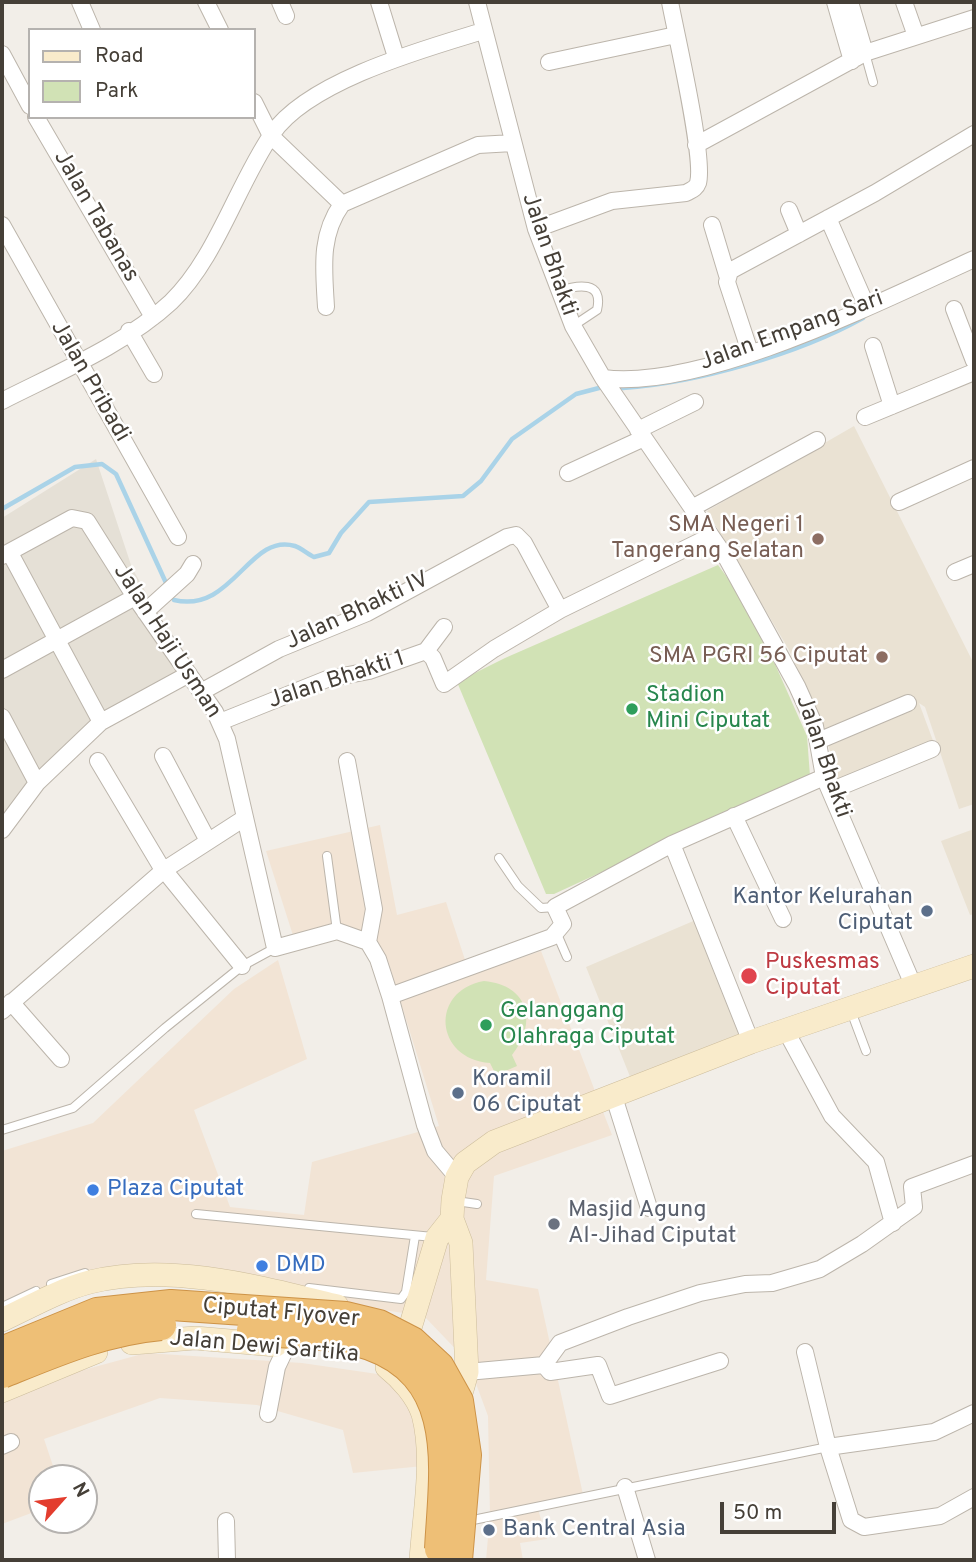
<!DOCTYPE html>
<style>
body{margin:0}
#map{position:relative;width:976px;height:1562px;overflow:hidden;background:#f2eee8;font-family:Overpass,sans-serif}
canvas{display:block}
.frame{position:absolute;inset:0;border:4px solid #453f37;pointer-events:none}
.legend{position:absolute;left:28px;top:28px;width:228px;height:91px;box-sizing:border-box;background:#fff;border:2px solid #b5b2af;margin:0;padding:9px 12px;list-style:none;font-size:21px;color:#453f37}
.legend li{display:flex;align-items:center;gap:14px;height:35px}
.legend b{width:35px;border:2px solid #b5b2af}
.north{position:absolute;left:28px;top:1464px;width:70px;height:70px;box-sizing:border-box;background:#fff;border:2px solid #b5b2af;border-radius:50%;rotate:62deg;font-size:19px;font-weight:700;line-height:28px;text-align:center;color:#453f37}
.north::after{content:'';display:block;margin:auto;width:24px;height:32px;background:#e33d2e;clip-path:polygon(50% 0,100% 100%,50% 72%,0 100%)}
.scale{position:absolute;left:720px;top:1502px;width:116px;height:32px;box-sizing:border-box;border:4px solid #453f37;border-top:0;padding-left:9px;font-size:21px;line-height:24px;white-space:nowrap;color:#453f37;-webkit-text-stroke:5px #fff;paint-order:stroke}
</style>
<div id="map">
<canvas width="976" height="1562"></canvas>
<div class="frame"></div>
<ul class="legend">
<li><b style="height:9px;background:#f9ebcb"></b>Road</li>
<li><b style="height:19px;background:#d1e2b5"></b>Park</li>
</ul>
<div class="north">N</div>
<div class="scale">50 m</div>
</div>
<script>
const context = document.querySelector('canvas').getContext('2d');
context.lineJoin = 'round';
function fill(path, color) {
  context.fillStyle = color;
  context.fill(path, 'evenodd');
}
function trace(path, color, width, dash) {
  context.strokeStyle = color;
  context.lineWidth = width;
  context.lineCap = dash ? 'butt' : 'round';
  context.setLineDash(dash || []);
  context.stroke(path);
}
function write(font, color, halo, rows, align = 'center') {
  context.font = font + ' Overpass,sans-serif';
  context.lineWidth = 5;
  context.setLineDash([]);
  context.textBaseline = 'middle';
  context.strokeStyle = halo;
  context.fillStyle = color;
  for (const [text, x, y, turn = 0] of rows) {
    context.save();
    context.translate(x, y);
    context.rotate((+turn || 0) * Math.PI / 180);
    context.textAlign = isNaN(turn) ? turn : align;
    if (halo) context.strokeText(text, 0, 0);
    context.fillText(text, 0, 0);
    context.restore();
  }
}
fill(new Path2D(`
 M96,459L132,568L196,679L83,736L2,837V518Z`), '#e5e0d6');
fill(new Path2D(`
 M380,825L397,915L446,902L470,975L541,951L612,1135L494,1176L486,1280L538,1289L584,1499L537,1506L547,1539L520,1543L523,1560H486L490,1515L488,1416L468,1362L424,1316L131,1273L2,1312V1151L93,1123L234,989L278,960L307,1059L194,1110L230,1207L304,1215L312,1162L439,1126L388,961L362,937L324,942L298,951L266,851Z
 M146,1353L302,1363L391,1376L417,1403L423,1466L353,1473L343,1430L257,1405L160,1398L44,1439L57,1478H42V1509L2,1524V1401L65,1375Z`), '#f2e4d5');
fill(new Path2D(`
 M854,426L974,664V804L959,809L925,707L919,703L935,746L836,787L827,736L789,650L707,511Z
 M974,829V914L970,915L941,841Z
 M698,919L746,1031L631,1079L586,967Z`), '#eae2d3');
fill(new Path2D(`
 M718,565L750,608L807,736L810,776L554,894H546L457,682L505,658Z
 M484,981C529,985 538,1023 512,1055L517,1066L496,1075L490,1063C435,1059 429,991 484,981Z`), '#d1e2b5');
trace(new Path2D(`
 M623,388C697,383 798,354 863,318
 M2,509L75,467L102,464L116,474L167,585
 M174,600C233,614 249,532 295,546C301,548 308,554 314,557L329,553L341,533L369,502L463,496L481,481L512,439L576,394L599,388`), '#aad3e8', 4.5);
const lane = new Path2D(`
 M865,53L873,82
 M559,291C577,285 604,280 597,310L573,326
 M327,856L337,931
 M499,858L518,886L541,908L555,907
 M557,934L567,957
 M851,1011L866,1051
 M2,1130L73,1108L165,1028L242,966L275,948
 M456,1201L477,1204
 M196,1214L433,1237
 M51,1284L85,1273
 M309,1288L401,1299L406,1292L415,1236
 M2,1307L36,1291
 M473,1520L828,1447`);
const street = new Path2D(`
 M80,2L92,30
 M206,2L220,30
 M280,2L286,16
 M379,2L396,57
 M477,2L536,229L573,326L603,378L727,559L797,686L815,726L824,777L914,987
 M835,2L852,61
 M850,2L865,53
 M904,2L916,36
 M2,54L30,106
 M549,62L676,35
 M254,102L271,136L342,204L478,145L513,143
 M36,117L153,317
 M696,145L865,53L974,18
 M789,210L799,234
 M828,218L867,307
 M2,225L178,537
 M712,225L727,275
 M536,229L612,201L686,193C691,190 696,189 698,183C705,158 676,34 670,2
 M326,307C324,270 319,236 342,204
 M954,309L974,361
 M129,331L154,374
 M873,346L892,406
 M750,352L727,282L730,271L875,193L974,134
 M603,378C703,391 881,301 974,259
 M2,401C57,373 126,344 171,302C216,259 237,185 272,134C308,81 424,49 483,31
 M865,417L974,372
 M638,430L695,402
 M568,473L644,438
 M899,502L974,468
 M692,508L817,440
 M10,553L101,722
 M2,556L72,518L87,521L135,597L215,712L227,739L275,948L337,931L368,942L378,959L390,996L425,1125L435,1151L457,1177
 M955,572L974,564
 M145,612L187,574L193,564
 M426,651L433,658L444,684L494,649L560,610L711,536
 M2,670L135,597
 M201,692L279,649L367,613L507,537L516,535L524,543L560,610
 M2,717L37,783
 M220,722L327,679L369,671L426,651L444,627
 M818,741L908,703
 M163,756L207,839
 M98,761L160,865L242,966
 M347,761L374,909L368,942
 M830,791L932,749
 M734,816L783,919
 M2,830L37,783L101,722L189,674
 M672,844L751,1042
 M390,996L552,937L563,924L555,907L672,844L824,777
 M11,1002L61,1059
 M2,1011L164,870L243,819
 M786,1031L832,1116L876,1162L893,1223
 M614,1097L649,1208
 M805,1352L828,1447L851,1520L864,1527L940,1516L974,1497
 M544,1365L560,1343L628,1317L700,1293L745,1284L772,1283L820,1269L862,1244L914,1207L912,1187L974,1164
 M467,1372L544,1365L550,1372L598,1365L610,1396L720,1361
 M268,1414L277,1367L287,1346
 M2,1446L11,1442
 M828,1447L934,1432L974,1413
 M625,1487L647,1560
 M226,1521L227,1560`);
const secondary = new Path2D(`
 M2,1320C30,1307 59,1290 90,1282C170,1262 259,1287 337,1306
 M410,1328L437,1238L452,1219
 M132,1343L195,1338L276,1345
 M387,1367C401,1378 417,1396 423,1414C435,1459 424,1514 421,1560
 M462,1390L467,1372L461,1243L452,1219L453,1200L457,1177L465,1163L494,1142L751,1042L974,966
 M2,1391L96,1352`);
trace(lane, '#bcb5ab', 10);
trace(street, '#bcb5ab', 18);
trace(secondary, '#cdbd9c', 24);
trace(lane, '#fff', 8);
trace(street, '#fff', 16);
trace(secondary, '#f9ebcb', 23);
const highwayBridge = new Path2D(`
 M252,1330C290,1334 334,1332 370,1345C462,1378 444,1472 440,1549
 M2,1352L97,1313L171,1305L346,1317L379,1325L412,1342L439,1367L458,1401L466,1455L457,1560
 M2,1373C54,1352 104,1330 161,1325`);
trace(highwayBridge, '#cd9347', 32, []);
trace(highwayBridge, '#eebf76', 30);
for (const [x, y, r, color] of [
 [818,539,7,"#8d6e63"],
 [882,657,7,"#8d6e63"],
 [632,709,7,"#2e9e5b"],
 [927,911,7,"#5c6f8a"],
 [749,976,9,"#e0444e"],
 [486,1025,7,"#2e9e5b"],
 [458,1093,7,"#5c6f8a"],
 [93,1190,7,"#3f7fe0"],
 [554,1224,7,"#6b7280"],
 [262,1266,7,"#3f7fe0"],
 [489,1530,7,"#5c6f8a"]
]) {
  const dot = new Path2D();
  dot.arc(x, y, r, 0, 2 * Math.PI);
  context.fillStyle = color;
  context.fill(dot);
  trace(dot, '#fff', 2.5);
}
write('23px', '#453f37', '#fff', [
 ["Jalan Tabanas",95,217,60],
 ["Jalan Bhakti",548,255,71],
 ["Jalan Empang Sari",792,332,-20],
 ["Jalan Pribadi",89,382,60],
 ["Jalan Bhakti IV",358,612,-25],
 ["Jalan Haji Usman",166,642,57],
 ["Jalan Bhakti 1",337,681,-18],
 ["Jalan Bhakti",822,757,71],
 ["Ciputat Flyover",281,1314,5],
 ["Jalan Dewi Sartika",264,1348,5]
]);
write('23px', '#785e54', '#fff', [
 ["SMA Negeri 1",804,526],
 ["Tangerang Selatan",804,552],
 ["SMA PGRI 56 Ciputat",868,657]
], 'right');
write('23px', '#27864d', '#fff', [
 ["Stadion",646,696],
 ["Mini Ciputat",646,722],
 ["Gelanggang",500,1012],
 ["Olahraga Ciputat",500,1038]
], 'left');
write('23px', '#4e5e75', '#fff', [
 ["Kantor Kelurahan",913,898,"right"],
 ["Ciputat",913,924,"right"],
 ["Koramil",472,1080],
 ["06 Ciputat",472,1106],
 ["Bank Central Asia",503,1530]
], 'left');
write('23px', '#be3a42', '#fff', [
 ["Puskesmas",765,963],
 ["Ciputat",765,989]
], 'left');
write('23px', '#366cbe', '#fff', [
 ["Plaza Ciputat",107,1190],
 ["DMD",276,1266]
], 'left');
write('23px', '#5b616d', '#fff', [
 ["Masjid Agung",568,1211],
 ["Al-Jihad Ciputat",568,1237]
], 'left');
</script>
